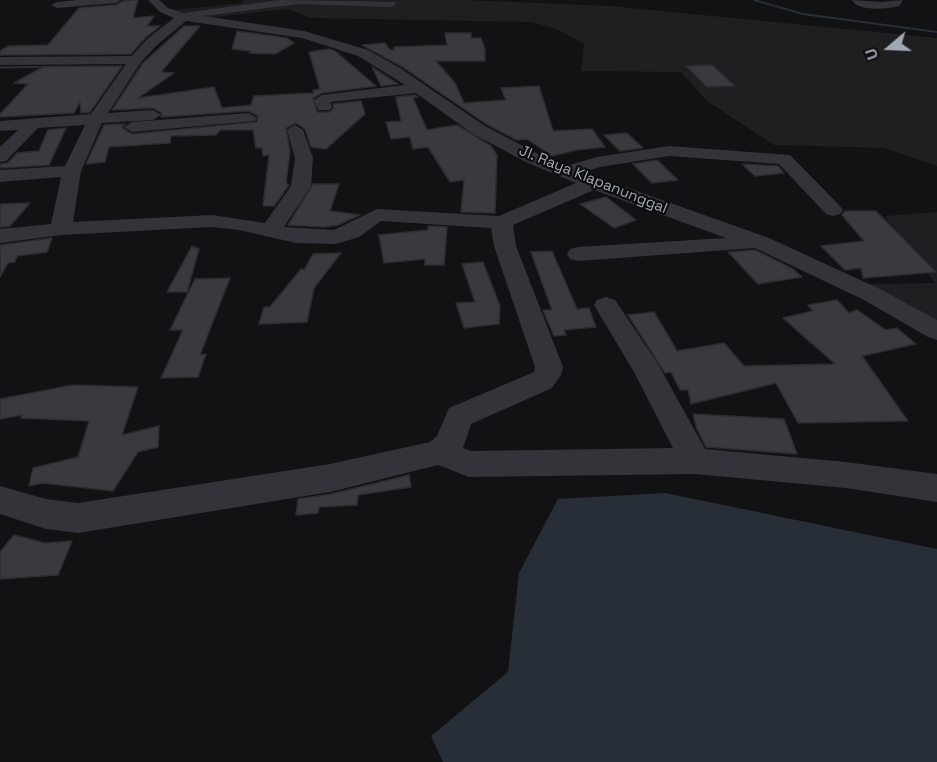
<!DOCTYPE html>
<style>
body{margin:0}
#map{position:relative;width:937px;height:762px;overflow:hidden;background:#121214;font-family:"Space Grotesk",sans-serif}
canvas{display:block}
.north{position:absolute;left:859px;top:18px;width:60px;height:60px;-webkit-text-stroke:4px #0d0d0f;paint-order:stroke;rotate:251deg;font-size:16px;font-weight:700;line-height:24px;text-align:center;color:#a3a6b4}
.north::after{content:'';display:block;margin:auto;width:21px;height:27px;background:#a3a6b4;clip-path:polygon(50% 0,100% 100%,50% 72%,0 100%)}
</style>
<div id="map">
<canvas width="937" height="762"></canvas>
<div class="north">U</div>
</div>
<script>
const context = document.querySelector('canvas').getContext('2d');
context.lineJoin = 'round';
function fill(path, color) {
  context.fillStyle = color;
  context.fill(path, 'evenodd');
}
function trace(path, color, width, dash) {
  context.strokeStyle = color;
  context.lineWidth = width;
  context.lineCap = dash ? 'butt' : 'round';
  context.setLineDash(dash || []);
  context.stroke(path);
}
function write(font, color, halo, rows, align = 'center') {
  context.font = font + ' "Space Grotesk",sans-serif';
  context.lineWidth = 4.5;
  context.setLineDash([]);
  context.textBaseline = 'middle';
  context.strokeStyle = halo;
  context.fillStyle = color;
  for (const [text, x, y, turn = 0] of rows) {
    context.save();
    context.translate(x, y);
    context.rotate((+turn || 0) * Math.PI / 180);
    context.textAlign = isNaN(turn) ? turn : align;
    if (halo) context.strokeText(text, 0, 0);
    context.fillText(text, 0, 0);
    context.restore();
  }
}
fill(new Path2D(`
 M243,0H463L611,6L937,38V166L884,148L774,145L707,101L681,72L581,71L584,44L557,29L531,22L311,18L288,9L204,18L174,10L243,3Z
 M937,212V321L867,284L935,283L885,216Z`), '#1f1e21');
fill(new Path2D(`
 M665,493L937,549V762H443L431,736L508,672L519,573L558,499Z`), '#282e37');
trace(new Path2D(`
 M754,0L803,14L937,32`), '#282e37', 2);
const building = new Path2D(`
 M138,0L133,18L154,16L147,26H160L145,38L131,54L0,55V51L8,46L48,45L79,8L116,5L123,1Z
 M184,26H200L161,72L174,73L138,98L214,87L222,108L251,105L254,96L314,93L313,90L320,89L309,52L329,49L335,51L376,86L322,93L313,98L317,112H330L334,108L333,104L361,101L365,114L326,149L311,147L305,129L296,123L286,128L290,152L286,183L289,185L274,206H263L269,155L263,156L262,148H256L253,130H220L216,135L171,136L170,143L109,147L105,162L86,164L104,125L125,124L122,128L132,134L257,122L258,116L249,111L161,117L162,113L153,108L112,110L143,63Z
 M237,31L287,38L294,43L275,54L249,53L251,51L232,49Z
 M445,33H471V38H481L485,49V61H436L455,83L464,103L506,100L501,88L539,86L553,131L592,129L605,147L577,150L552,156L527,139L517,140L486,124L401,66L362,45L385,43L390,50H394V47L447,45Z
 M712,65L735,86L707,87L686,66Z
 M122,66L90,112L81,113L80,102L74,113L0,117V114L28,84L14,83L43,67L0,68V67Z
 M372,67L398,84L381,86Z
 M415,95L418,97L413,98L427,130L457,125L491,146L497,155L495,213L461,212L464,180L450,182L428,147L413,149L410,137L391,139L386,122L401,121L396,97Z
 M66,128L49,165L0,168V164L8,163L17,153L39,151L48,130Z
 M627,133L643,148L620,151L604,135Z
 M657,160L678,180L652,183L633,164Z
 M742,164L778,166L784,173L755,176Z
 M313,184H339L330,211L360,215L338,225L324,227L288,225Z
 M606,197L636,220L614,228L580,204Z
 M30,203L10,226L0,227V204Z
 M845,211H876L936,272L863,278L861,268L845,270L821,246L864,241L842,215Z
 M428,226L447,227L444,265H425V259L384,263L379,235L428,230Z
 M52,238L47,252L17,256L15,262L8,263L0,277V245Z
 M192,246L199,249L187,292H167Z
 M755,250L793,269L802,277L758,284L728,252Z
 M552,251L577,309L589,308L596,327L564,330L566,335L554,336L543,310H552L531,252Z
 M341,253L314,288L307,322L259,324L264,307H270L301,269L304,270L313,254Z
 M483,262L500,306L499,324L464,328L456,303L475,302L462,264Z
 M230,278L200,355L206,354L198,377L161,378L183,330H170L195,279Z
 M837,300L849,313L857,310L886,330L897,328L916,344L862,356L908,421L798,423L776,383L691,404L688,390H680L671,372L665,373L628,315L654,312L677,351L724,343L744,366L835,364L783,318L813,311L808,305Z
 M73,385L138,387L122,435L159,426L158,447L138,452L113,491L42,483L29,486L33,468L78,457L89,421L21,418L22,415L0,419V399Z
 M693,414L784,419L797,454L706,447L697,429Z
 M409,475L411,487L358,495L357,505L319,507L318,513L296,515L298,499L331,494Z
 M14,535L45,543L72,541L58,575L0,579V552Z`);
fill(building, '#3a3a3e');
trace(building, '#2d2c30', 1.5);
fill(new Path2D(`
 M77,0H121L116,3L57,8L51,5L57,2Z
 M148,0H159L168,8L184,13L280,0L395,2L396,4L391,7L298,4L204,16L304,31L368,50L400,68L485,126L540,155L566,166L597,157L669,146L790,155L840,206L843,210L840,214L833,216L826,214L779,164L669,156L600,167L583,172L769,238L882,290L937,320V340L928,337L864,300L755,248L578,261L570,259L567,254L570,249L578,247L726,238L594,190L513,225L516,246L563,367L561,375L552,388L471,424L463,448L471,451L673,448L634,372L594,305L597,300L606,297L615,300L658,364L705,449L846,462L937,474V502L846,488L695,474L469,477L438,465L330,492L78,533L46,529L0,514V486L46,499L78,503L330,464L430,442L437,436L449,408L534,372L535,367L494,246L491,228L381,221L359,237L336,244L296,243L239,230L212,227L61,235L0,243V229L51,224L61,177L0,182V170L65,166L85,125L38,128L6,161L0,162V147L18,130L0,131V121L91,114L126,64L0,65V57L132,56L147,39L174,18L160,12ZM186,21L302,38L358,56L405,85L322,95L314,100L318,110H330L332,107L330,102L416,93L473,134L528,163L576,183L499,216L377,209L334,230L284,227L311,186L313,158L303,130L295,125L287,130L295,158L291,186L265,223L212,215L73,222L81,171L102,123L153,120L161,115L153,110L108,113L141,62L157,45Z
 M852,0L881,2L903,0L899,6C887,9 858,12 852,0Z
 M249,113L257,118L255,121L132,132L124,127L132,122Z`), '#333339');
write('15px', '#a3a6b4', '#0d0d0f', [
 ["Jl. Raya Klapanunggal",593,180,22]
]);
</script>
